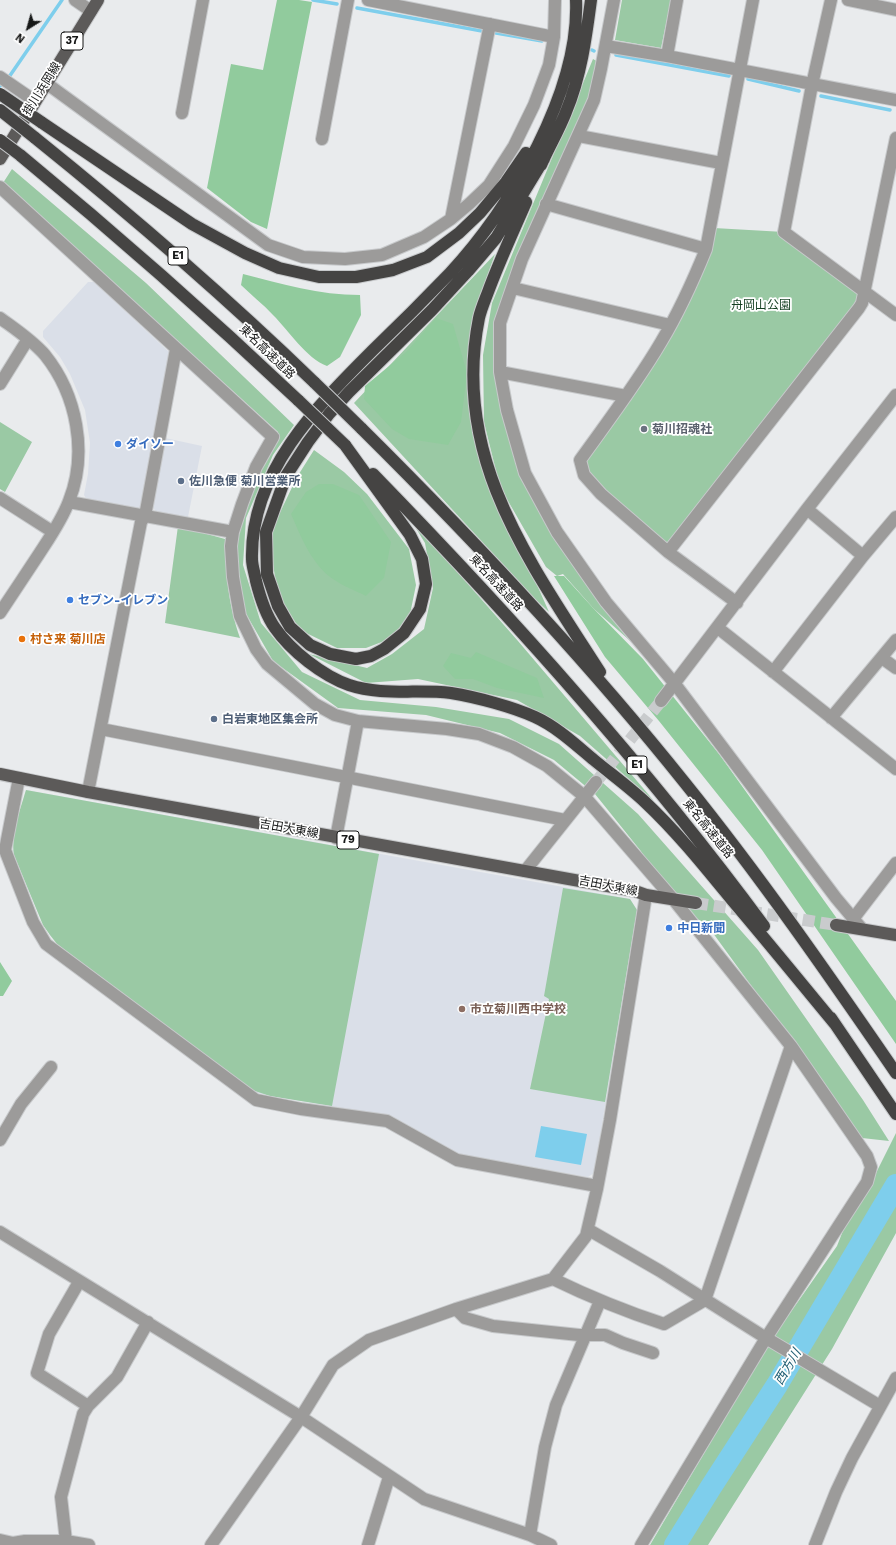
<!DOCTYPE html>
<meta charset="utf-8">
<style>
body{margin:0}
#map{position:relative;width:896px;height:1545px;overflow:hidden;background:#e9ebed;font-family:"Work Sans",sans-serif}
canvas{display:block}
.north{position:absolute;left:8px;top:8px;width:40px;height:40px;-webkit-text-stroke:3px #fff;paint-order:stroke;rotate:217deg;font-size:11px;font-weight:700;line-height:16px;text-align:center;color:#161717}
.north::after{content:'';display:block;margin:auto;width:14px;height:18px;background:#161717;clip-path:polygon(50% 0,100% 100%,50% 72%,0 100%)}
</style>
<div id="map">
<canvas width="896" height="1545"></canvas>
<div class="north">N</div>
</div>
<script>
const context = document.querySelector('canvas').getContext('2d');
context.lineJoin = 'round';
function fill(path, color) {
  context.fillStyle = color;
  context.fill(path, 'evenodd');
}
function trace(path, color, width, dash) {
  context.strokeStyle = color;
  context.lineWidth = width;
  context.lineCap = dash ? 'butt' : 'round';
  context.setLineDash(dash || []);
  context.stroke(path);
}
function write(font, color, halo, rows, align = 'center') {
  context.font = font + ' "Work Sans","Noto Sans JP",sans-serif';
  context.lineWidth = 3.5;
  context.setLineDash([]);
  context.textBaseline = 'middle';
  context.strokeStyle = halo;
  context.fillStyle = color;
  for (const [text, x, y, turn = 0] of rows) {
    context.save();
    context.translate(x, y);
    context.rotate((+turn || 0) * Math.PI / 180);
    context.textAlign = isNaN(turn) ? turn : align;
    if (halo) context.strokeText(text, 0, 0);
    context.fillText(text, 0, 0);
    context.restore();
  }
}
fill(new Path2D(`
 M88,282H94L169,352V356L141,506L137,509L87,500L84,495L88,474L90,443L85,410L70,374L60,357L43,337V331Z
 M165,438L202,446L188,517L156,512L152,506Z
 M26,790L630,899L637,910L594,1173L588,1177L458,1154L385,1115L270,1096L257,1093L65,950L50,935L36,908L14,855L13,849L15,831Z`), '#dadfe8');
fill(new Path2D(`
 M622,0H671L661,48L615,40Z
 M593,59L602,64L504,312L506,414L539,500L644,653L594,609L563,574L557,576L546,567L500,487L484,422L483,355L492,303Z
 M12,169L146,283L294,425L273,455L246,518L243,565L261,623L302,672L360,700L436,707L509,719L559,744L638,814L758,950L863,1100L889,1141L862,1138L710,929L673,899L640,850L595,794L554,760L500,733L426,715L338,708L273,661L245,612L235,566L240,518L278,432L3,183Z
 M714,228L784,232L864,292L862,303L668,552L601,494L580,460L637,379Z
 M495,254L472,319V431L502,506L549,612L534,598L354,403Z
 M0,422L32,442L5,492L0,489Z
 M314,450L344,472L367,494L409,549L416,585L409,619L387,640L366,648H337L300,630L278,594L271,553L273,527L297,477Z
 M409,517L518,641L654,801L580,736L517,700L418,679L366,683L309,654L367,668L392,654L424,629L433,588L425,543Z
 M178,526L225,539C226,575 228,603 240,638L165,623Z
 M26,790L379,854L332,1106L270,1096L252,1090L57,944L50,935L43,925L14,855C11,834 20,810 26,790Z
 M563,888L630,899L637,910L605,1102L530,1089L549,999L544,996Z
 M896,1133V1233L832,1349L708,1545H650L769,1343L837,1246L846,1223L871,1183Z`), '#9ac9a4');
fill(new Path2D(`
 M277,0H299L312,2L267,229L251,222L207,188L231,64L263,70Z
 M243,274C282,284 319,295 360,295L361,315L340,357L327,366C306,358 289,331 273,315C263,304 251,295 241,285Z
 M436,318L453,324L467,373L461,422L448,445L409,439L392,429L364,399L365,386L406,352Z
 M319,484H333L359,495L391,542L384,578L366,596C356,591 343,586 333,579C312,565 301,537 291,514L306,492Z
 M554,576H564L594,609L643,659L719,754L896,1001V1044L762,850L659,721L605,657Z
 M476,652L537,678L544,698L497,688L473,679H455L443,666L451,653L471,658Z
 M0,962L12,981L3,996H0Z`), '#91cb9d');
fill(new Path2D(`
 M541,1126L587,1134L581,1165L535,1157Z`), '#7eceec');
trace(new Path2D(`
 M313,0L337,4
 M357,8L482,31
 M496,33L542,41
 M592,50L594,51
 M616,55L729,76
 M9,77L62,0
 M748,79L799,91
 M0,86L1,85
 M821,96L890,110`), '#7eceec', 3.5);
trace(new Path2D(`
 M675,1545L711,1487L777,1385L896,1185`), '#7eceec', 22);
trace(new Path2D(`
 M596,782L661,701`), '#c9cbcd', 12, [12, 6]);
trace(new Path2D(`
 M696,903L836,925`), '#c9cbcd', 12, [12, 6]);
const minor = new Path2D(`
 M75,0L91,11
 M368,0L554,37
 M614,0L601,69L594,100L522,259L500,323V372L507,410L525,473L557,532L606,602L675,684L836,898L862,929
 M831,0L812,85L784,232L896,315
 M848,0L896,10
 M606,46L667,56L896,100
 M667,56L677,0
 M0,77L35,101
 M46,83L268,245L303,257L345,259L382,255L424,237L451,219L469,204L489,185L514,146L534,105L549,65L554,37L555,0
 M182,113L203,0
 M579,136L721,163
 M322,139L348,0
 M0,187L273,437L256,467L242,504L233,532L231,546L233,577L240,616L256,649L267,664L315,704L335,715L358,721L447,729L479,734L513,747L547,766L584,796L673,899L791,1046L867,1156L871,1167L867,1182L766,1338L641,1545
 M546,204L706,249
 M451,219L490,24
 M513,288L670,325
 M0,318C15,329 32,340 45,355C77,395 88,453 69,501C62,520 50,537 39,554C26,574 13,593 0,613
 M500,372L626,396
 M0,384L28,339
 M0,498L53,532
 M69,502L233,532
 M807,509L863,556
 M668,552L859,308L862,303L896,138
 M737,603L668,552L601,494L584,475L580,460C608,421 637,383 661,342C679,312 693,281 706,249L753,0
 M718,628L896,769
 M882,658L896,668
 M773,672L863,556L896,517
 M661,701L807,509L896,395
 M831,718L896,640
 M101,729L565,820
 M19,778L5,850L33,922L46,944L256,1100L301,1109L387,1121L457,1160L597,1186
 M88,792L141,522L145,516L176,349
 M336,838L358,721
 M525,871L596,782
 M853,919L896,863
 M0,1140L21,1104L51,1067
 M589,1230L660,1271L766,1338L880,1406
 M0,1232L301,1417L424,1499L530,1535L551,1545
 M553,1279C590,1297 624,1311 664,1324L705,1300L791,1046
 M79,1282L49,1334L37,1373L88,1406
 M456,1309L465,1318L493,1326L579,1335H605L623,1343L653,1353
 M530,1535L545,1447L556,1405L600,1301
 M0,1540L13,1543L25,1541H66L89,1545
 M66,1541L61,1497L83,1414L88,1406L117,1377L148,1322
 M211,1545L301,1417L333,1365L369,1340L456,1309L553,1279L586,1236L597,1189L610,1120L646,895
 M368,1545L389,1477
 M815,1545L836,1492L852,1458L896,1378`);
const major = new Path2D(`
 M0,159L98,0
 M0,774L88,792L635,891L646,895L696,903
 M836,925L896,935`);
const highway = new Path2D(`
 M576,0C580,91 511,208 450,273C425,299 399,325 373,350C316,407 250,473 252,559C252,566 255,574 256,581C260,597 265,614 275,628C291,651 323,676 349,685C382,696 418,689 451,693C476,697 513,707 535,717C557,727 576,745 594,760C611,774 629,787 645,802C677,832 705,867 732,900C767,941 801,983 835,1024
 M41,122L192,224L245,253L279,268L319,277H356L393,270L427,257L459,233L480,213L506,182L526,153
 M34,137C131,215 225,296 315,383
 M20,155C116,234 209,316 299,401
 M541,165C549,147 559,130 566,112C581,76 586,38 591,0
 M526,202C513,232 499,262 488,292C485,300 481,309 479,318C451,457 529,561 600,672
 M361,428C475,541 585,658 685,783C760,876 828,974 896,1073
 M345,445L410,535L422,559L426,584L420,609L404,633L384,649L371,656L356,659L330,654L310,645L290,627L278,606L267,574L266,532L286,476L308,442L329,414L349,392L432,310L468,271L496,238L544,159
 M373,474C512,617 646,766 764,926
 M831,1018L896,1114`);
trace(minor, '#c7c9cb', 14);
trace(major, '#c7c9cb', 14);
trace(highway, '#c7c9cb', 14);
trace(minor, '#9c9b9a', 12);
trace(major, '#5c5a59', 12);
trace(highway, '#454443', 12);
const highwayBridge = new Path2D(`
 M0,94L41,122
 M0,110L34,137
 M0,140L20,155
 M315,383L361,428
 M299,401L345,445`);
trace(highwayBridge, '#c7c9cb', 14, []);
trace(highwayBridge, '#454443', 12);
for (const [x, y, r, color] of [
 [644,429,4,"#6b7280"],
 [118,444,4,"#3f7fe0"],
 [181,481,4,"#5c6f8a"],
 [70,600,4,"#3f7fe0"],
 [22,639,4,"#e8710a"],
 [214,719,4,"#5c6f8a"],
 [669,928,4,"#3f7fe0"],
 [462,1009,4,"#8d6e63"]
]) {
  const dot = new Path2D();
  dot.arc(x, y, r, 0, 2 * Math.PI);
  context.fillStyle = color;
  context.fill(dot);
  trace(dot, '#fff', 1.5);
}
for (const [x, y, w] of [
 [72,41,22],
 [178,256,20],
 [637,765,20],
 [348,840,22]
]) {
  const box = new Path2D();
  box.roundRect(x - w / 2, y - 9, w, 18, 3);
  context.fillStyle = '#fff';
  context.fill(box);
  trace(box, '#161717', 1);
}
write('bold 11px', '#161717', null, [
 ["37",72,41],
 ["E1",178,256],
 ["E1",637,765],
 ["79",348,840]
]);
write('12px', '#161717', '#fff', [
 ["掛川浜岡線",42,89,-58],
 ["東名高速道路",267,352,44],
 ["東名高速道路",496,583,47],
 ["吉田大東線",289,829,10],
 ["東名高速道路",708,829,51],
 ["吉田大東線",608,886,11]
]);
write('12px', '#143f21', '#fff', [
 ["舟岡山公園",761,305]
]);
write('bold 12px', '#5b616d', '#fff', [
 ["菊川招魂社",652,429]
], 'left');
write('bold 12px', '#366cbe', '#fff', [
 ["ダイソー",126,444],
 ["セブン-イレブン",78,600],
 ["中日新聞",677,928]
], 'left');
write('bold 12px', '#4e5e75', '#fff', [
 ["佐川急便 菊川営業所",189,481],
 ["白岩東地区集会所",222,719]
], 'left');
write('bold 12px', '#c56008', '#fff', [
 ["村さ来 菊川店",30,639]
], 'left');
write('bold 12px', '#785e54', '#fff', [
 ["市立菊川西中学校",470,1009]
], 'left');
write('italic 13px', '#205f74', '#fff', [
 ["西方川",788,1367,-59]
]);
</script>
